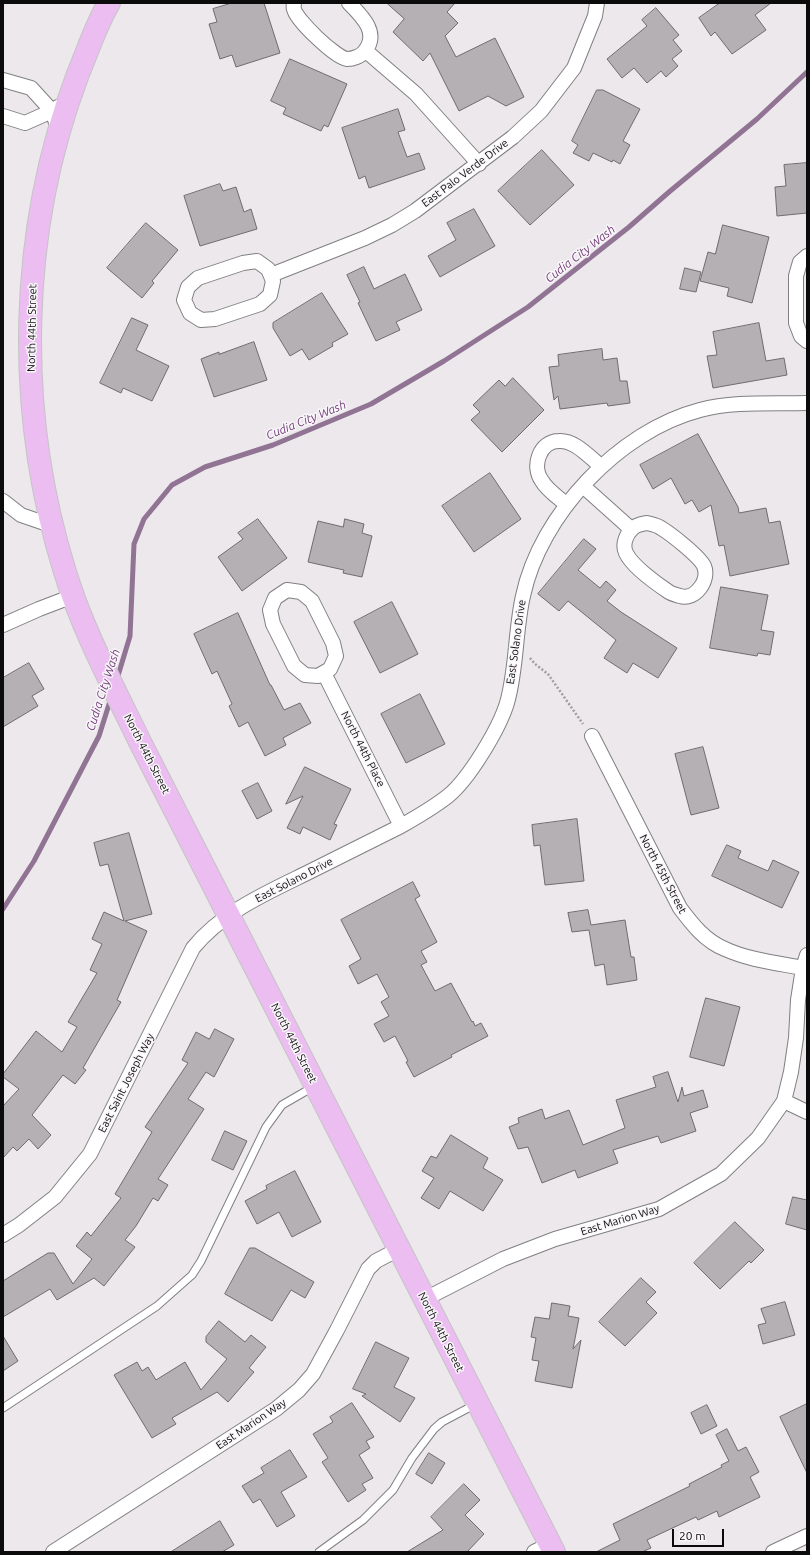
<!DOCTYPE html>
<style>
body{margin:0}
#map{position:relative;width:810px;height:1555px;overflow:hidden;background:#ece8ec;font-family:Ubuntu,sans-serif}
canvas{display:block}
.frame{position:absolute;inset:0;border:4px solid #0c0b0c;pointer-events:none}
.scale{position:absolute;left:672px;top:1529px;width:52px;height:18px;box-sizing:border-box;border:2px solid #0c0b0c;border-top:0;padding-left:5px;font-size:12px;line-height:14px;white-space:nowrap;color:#0c0b0c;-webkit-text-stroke:3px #f9f6f9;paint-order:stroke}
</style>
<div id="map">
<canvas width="810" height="1555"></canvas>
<div class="frame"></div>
<div class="scale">20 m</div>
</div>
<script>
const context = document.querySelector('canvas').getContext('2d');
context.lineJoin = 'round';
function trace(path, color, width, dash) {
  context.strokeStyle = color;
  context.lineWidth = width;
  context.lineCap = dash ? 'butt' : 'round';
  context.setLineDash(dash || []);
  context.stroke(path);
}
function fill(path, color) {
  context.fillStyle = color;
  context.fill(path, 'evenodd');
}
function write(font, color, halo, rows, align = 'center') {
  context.font = font + ' Ubuntu,sans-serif';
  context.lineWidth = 3;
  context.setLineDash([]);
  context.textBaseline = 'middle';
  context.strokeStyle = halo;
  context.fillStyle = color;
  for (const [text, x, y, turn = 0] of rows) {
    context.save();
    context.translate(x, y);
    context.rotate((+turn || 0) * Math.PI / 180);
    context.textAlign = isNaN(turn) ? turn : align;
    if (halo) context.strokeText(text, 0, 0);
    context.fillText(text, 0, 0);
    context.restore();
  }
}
trace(new Path2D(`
 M117,679L130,636L134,544L144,519L172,485L205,467L273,445L371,404L444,361L528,307L629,227L669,192L757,119L807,72
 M3,909L34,861L99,736L111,698`), '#917394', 5);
const building = new Path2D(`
 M232,3H264L280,53L236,67L232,55L220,59L209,24L217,22L213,9Z
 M387,3H455L447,12L458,23L445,36L456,57L495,38L524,97L506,106L488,96L459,111L430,53L423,61L393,32L404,19Z
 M720,3H771L755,15L766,30L732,54L715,32L711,36L699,18Z
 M656,8L679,35L673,40L682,51L672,59L678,66L666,77L661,71L647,83L634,68L622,78L607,59L647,26L642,20Z
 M290,59L347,84L328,127L324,125L321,131L283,114L286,108L271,101Z
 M597,90H603L640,109L623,141L630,145L620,164L613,160L612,162L593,153L589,161L573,153L578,145L572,141Z
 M398,109L405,130L398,132L407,157L419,153L425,169L369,188L365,176L359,179L342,128Z
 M542,150L574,185L530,225L498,191Z
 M807,163V213L777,216L775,187L786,186L784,165Z
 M220,184L223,191L236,187L244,212L251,209L257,229L200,246L184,196Z
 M474,209L495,246L440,277L428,256L456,240L447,223Z
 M146,223L178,250L152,281L154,283L142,298L107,268Z
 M723,225L769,237L752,303L727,296L729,288L700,281L708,252L715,254Z
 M364,267L374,289L405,274L422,310L396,322L400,330L376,341L358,303L360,302L347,275Z
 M685,268L701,272L696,292L680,289Z
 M322,293L348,334L332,343L333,346L309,360L302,349L290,356L273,328V323Z
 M132,318L148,325L136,350L169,366L152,401L123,388L121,393L100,383Z
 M759,323L766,361L784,358L787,375L713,388L707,356L717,355L713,332Z
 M254,342L267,380L214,397L201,359L219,352V354Z
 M602,349L603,360L617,358L620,381H627L630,403L608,406L607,403L560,409L558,396L554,400L549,367L559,366L558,355Z
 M513,378L544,410L502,452L471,420L480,412L473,405L499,380L505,386Z
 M698,434L738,507L739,513L766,508L769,523L780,521L789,564L730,576L724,545L719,546L711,505L699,512L692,500L685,504L671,478L653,489L640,465Z
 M490,473L521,519L474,552L442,506Z
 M258,519L287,558L242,591L218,557L243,539L238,533Z
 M345,519L364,524L362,533L372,536L362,577L343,573L344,570L308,562L318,521L343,527Z
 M584,539L596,549L578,570L600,588L606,581L616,590L607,601L621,612L677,648L658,678L633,663L627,673L604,658L616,640L568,601L559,611L538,594Z
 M721,587L768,595L761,630L774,632L770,655L758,653L757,656L710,648Z
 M392,602L418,654L380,673L354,622Z
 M238,613L270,685H271L284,710L300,703L311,723L283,738L286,745L265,756L248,722L239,727L229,706L232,704L217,671L212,674L194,634Z
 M29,663L44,689L32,696L38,706L3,727V678Z
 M420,694L445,744L406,763L381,714Z
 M703,747L719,808L691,815L675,754Z
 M305,767L351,789L334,824L337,825L330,840L303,827L300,834L287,828L303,796L286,804Z
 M258,783L272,811L257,819L242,791Z
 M577,819L584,881L545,885L540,845L534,846L532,825Z
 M129,833L152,914L125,921L147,931L117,1000L121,1002L83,1068L86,1070L75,1084L63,1075L32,1115L51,1135L38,1149L29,1139L17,1151L13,1147L3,1158V1106L19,1089L3,1077V1074L36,1031L62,1052L77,1027L68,1022L97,973L90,970L102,944L92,939L104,912L124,921L108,864L100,866L94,843Z
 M727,845L741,851L738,858L768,871L773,860L799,872L782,908L712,876Z
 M413,882L420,896L415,899L437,942L421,951L427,962L421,965L435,991L451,983L472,1022L473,1021L475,1026L481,1023L488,1036L451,1055L452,1057L414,1077L406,1062L408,1061L395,1036L384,1042L374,1024L389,1016L381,1002L389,997L377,974L358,984L349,966L361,959L341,920Z
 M588,910L591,925L625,920L631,957H634L637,980L607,985L604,964L595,966L589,930L572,932L568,913Z
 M706,998L740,1007L724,1066L690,1057Z
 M215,1029L234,1039L214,1077L206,1072L188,1099L204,1109L158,1179L168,1185L158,1201L153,1198L136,1226L125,1240L135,1247L104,1286L94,1278L57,1300L50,1289L3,1317V1281L48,1253H54L73,1284L92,1259L76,1246L87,1232L91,1236L121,1198L115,1194L152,1132L145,1127L188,1063L182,1060L196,1032L209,1039Z
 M668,1072L678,1102L682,1087L684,1096L703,1090L708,1107L690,1113L696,1131L661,1143L658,1136L613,1150L618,1163L578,1178L575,1170L542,1183L528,1147L518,1149L509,1127L519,1123L518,1118L542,1109L545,1119L569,1110L583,1145L625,1128L616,1100L656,1087L653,1077Z
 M225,1131L247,1141L233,1170L212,1160Z
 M451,1135L488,1158L483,1168L503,1180L483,1211L450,1191L439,1209L421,1198L434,1178L422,1171L431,1156L436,1158Z
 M295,1171L321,1222L292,1237L279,1212L257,1224L245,1201L267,1189L266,1186Z
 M793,1197L807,1200V1230L786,1224Z
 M735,1222L764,1250L751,1263L749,1261L720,1289L694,1263Z
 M250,1248H255L314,1282L305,1298L291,1290L272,1321L225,1294Z
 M641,1278L656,1292L646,1302L657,1313L625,1346L599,1322Z
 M785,1302L795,1335L763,1344L758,1325L766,1323L761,1309Z
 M552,1303L570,1306L568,1316L579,1318L573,1349L581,1340L572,1388L535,1381L539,1361L532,1360L536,1338L531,1337L535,1317L549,1319Z
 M219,1321L245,1342L251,1335L266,1347L249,1368L254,1372L228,1402L217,1392L172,1418L176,1424L152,1438L114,1375L137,1362L142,1371L148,1367L156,1380L185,1362L201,1390L227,1359L206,1342V1337Z
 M3,1336L18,1361L3,1371Z
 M376,1342L409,1358L394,1387L415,1398L400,1422L362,1396L366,1394L353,1389Z
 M352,1403L374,1437L366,1441L370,1448L359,1455L373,1478L362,1484L366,1490L348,1502L322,1462L328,1458L313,1434L333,1422L330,1417Z
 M807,1404V1473L780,1417Z
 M707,1405L717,1426L701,1434L691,1413Z
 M727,1429L738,1451L746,1447L759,1472L750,1477L760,1497L719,1517L717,1511L698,1520L696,1517L647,1540L651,1548L642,1552H596L620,1540L613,1524L690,1486L689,1484L722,1467L721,1465L729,1461L716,1435Z
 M290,1450L307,1477L281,1492L295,1516L277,1527L260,1499L253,1503L242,1486L264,1473L261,1468Z
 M429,1453L445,1463L432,1484L416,1474Z
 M464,1484L480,1500L465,1515L484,1534L467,1552H407L443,1530L431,1517Z
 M220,1521L234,1545L222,1552H171Z`);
fill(building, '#b4b0b4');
trace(building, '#6f6c6f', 1);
const service = new Path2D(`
 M3,1408L157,1306L192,1275L201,1261L266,1127L282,1105L313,1087
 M319,1552L363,1520L393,1490L412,1458L434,1429L442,1422L476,1404`);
const minor = new Path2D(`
 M294,3C294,5 293,7 294,9C296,20 336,58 347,59C353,59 361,56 364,52C380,34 363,17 349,3
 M366,51L416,94L479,164
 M3,80L31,88L52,111L59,131
 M3,116L25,123L52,111L58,107
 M807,256L800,262L796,276V323L801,336L807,341
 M257,261L268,269L273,281L270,295L260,304L215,319L201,320L190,313L184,300L188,287L198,278L243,263Z
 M271,275L365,238L392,225L415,211L513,137L541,111L574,68L595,16L597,3
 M583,486L631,529
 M3,501L21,515L53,526
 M567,505C559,498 547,490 542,481C531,466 540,441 559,441C575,440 589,457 601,466
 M647,523C651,524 657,525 661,528C671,534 699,556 704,566C710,580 695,601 680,596C677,595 672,594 669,592C657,584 632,566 626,553C622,545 626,534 633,528C636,525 642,524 647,523Z
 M287,590L301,592L312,601L333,643L336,656L330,669L318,676L305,675L294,666L273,624L270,610L275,598Z
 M3,625L39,609L73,596
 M324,673L401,826
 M592,736L680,908C692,924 705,941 725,949C749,960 777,963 803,968
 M784,1101L807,1112
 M3,1235L19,1225L55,1197L90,1154L193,948C221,913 266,893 305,874C337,858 369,842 401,826C417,817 434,807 448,796C469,779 499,729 507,703C517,668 515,631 523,596C540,515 619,431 700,410C734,401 772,404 807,403
 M425,1299L503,1259L555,1239L659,1209L721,1174L758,1138L784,1101L791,1072L796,1038L798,1000L803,968L807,955
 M53,1552L276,1409L299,1390L313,1374L337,1330L368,1269L376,1261L399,1249
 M534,1552L550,1544
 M773,1552L807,1536`);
const primary = new Path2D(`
 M109,3C96,25 88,50 78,74C18,232 15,411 65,572C83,631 113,686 140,742L554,1552`);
trace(service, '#817f82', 9);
trace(minor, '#817f82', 16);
trace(primary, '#c5c4c5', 24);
trace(new Path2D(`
 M530,658L535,664L548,674L583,724`), '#a09da0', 2.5, [2, 2]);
trace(service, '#fff', 7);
trace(minor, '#fff', 14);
trace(primary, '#ebbdf1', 22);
write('11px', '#0c0b0c', '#f9f6f9', [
 ["East Palo Verde Drive",465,173,-37],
 ["North 44th Street",32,328,-89],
 ["East Solano Drive",516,642,-82],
 ["North 44th Place",363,749,63],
 ["North 44th Street",147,754,63],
 ["North 45th Street",663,874,62],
 ["East Solano Drive",294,880,-27],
 ["North 44th Street",294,1043,63],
 ["East Saint Joseph Way",126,1083,-63],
 ["East Marion Way",620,1220,-17],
 ["North 44th Street",441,1332,63],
 ["East Marion Way",251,1424,-34]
]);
write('italic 12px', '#75407b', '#f9f6f9', [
 ["Cudia City Wash",580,254,-38],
 ["Cudia City Wash",306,420,-22],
 ["Cudia City Wash",103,690,-72]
]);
</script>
